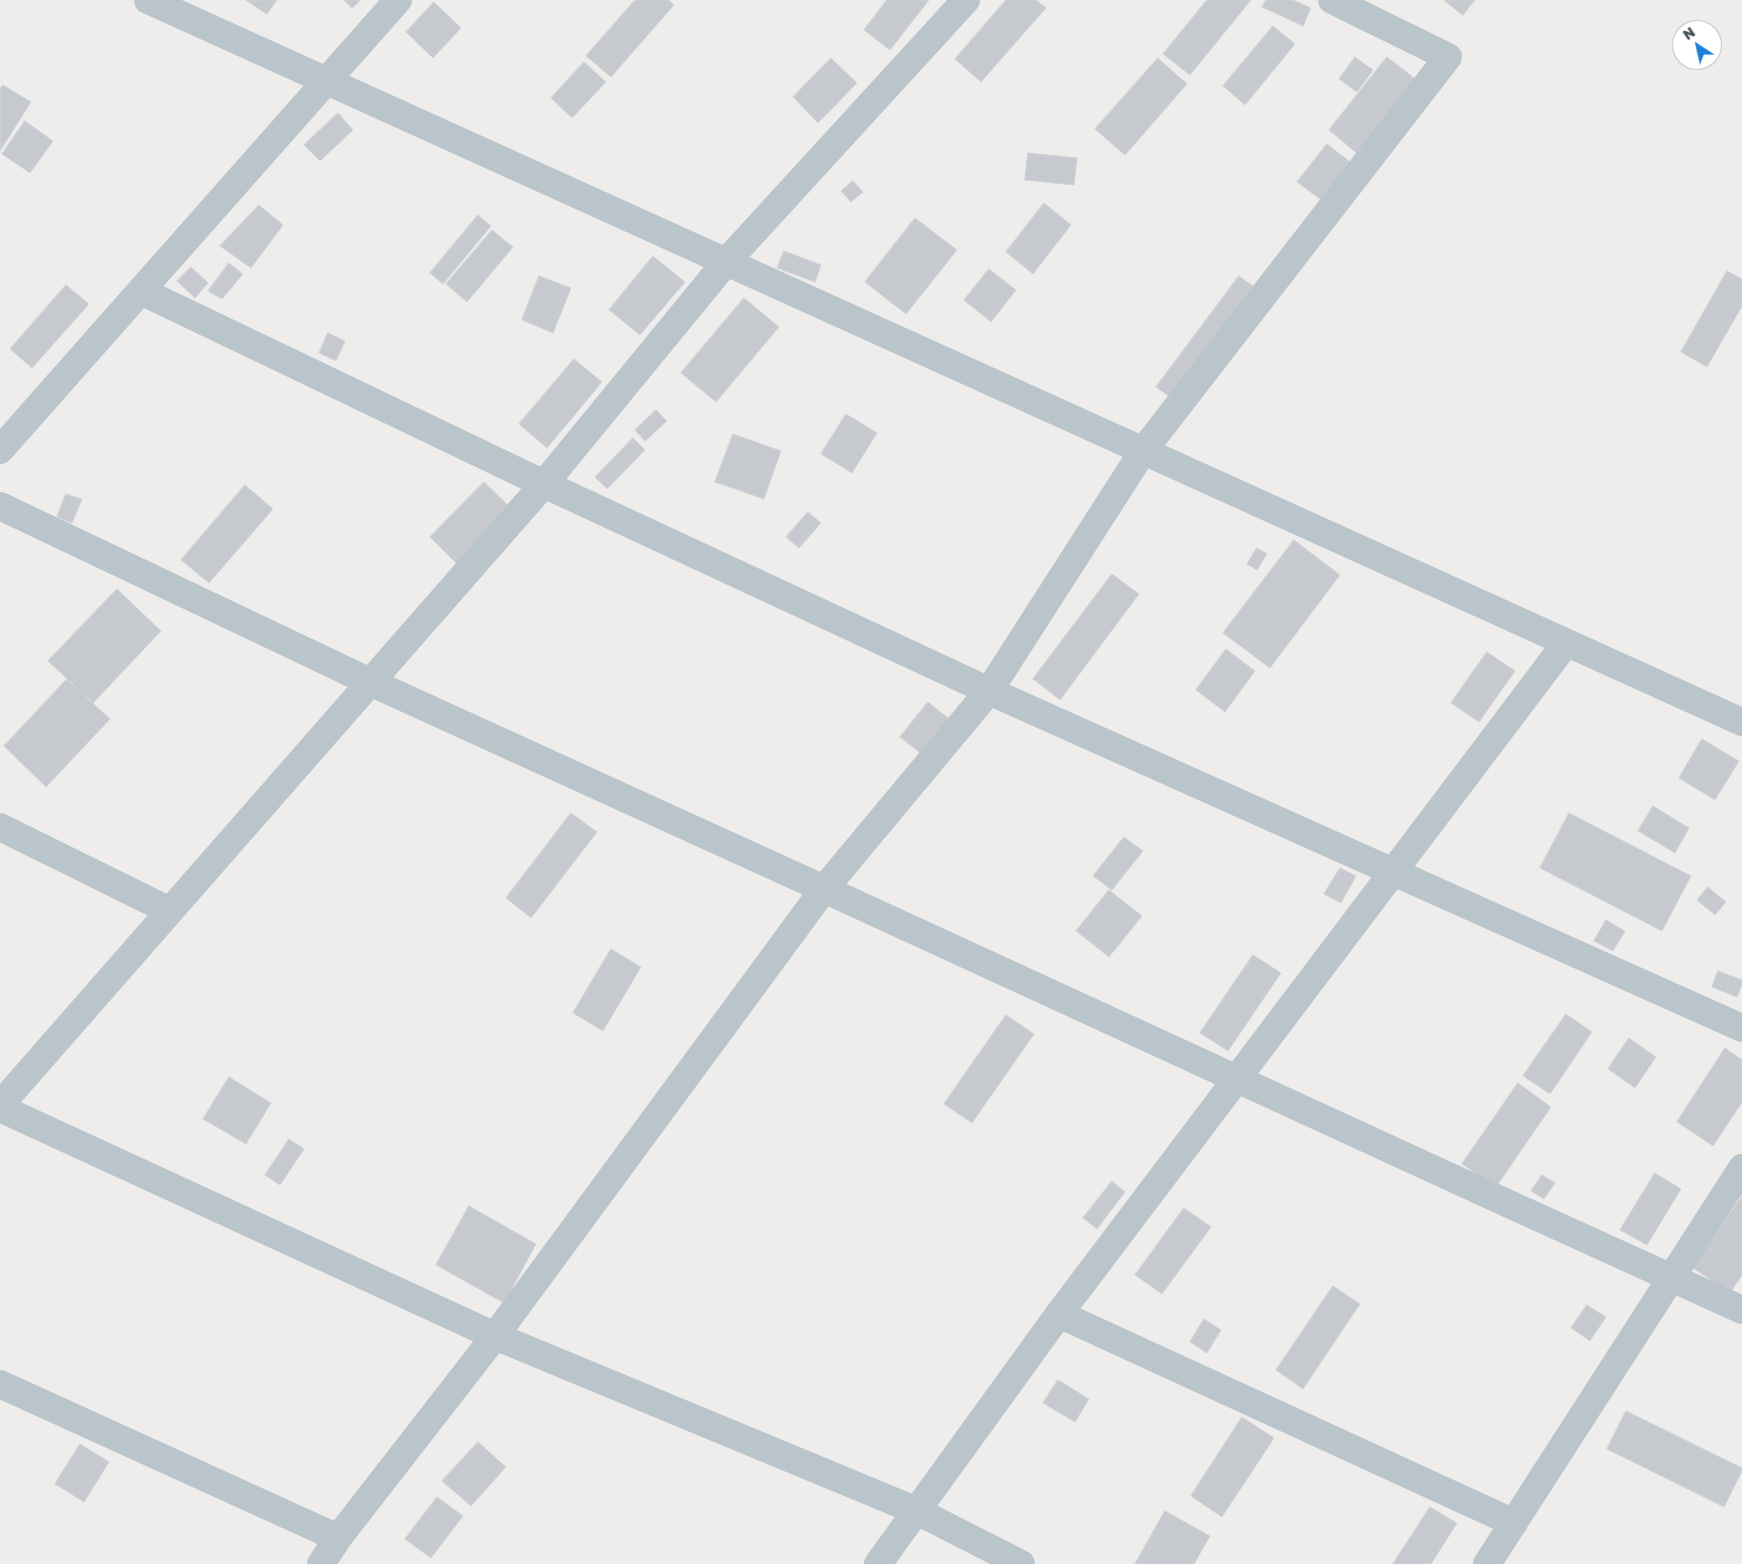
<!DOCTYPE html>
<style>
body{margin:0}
#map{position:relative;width:1742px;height:1564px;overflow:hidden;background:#efecec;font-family:"Golos Text",sans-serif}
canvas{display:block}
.north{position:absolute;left:1672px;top:20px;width:50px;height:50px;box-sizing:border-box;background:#fff;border:1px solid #b5b9bd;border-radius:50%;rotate:325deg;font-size:14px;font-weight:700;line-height:20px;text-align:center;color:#455159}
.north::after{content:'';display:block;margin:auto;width:18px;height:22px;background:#1d7fd8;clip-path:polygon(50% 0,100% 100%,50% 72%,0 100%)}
</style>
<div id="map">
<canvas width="1742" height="1564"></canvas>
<div class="north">N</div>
</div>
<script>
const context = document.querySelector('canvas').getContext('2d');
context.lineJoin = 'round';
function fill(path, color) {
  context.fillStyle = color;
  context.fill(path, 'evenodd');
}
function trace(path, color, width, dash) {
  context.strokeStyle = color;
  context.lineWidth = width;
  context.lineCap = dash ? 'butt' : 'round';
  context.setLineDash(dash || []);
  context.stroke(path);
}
const building = new Path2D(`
 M246,0H277L267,14Z
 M344,0H361L352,8Z
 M635,0H669L674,5L611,77L586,56Z
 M887,0H929L890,50L864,30Z
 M1006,0H1036L1046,8L981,82L955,59Z
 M1207,0H1251L1190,75L1163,54Z
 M1266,0H1293L1311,8L1303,26L1262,7Z
 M1444,0H1475L1463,15Z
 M434,2L461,28L433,58L406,32Z
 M1273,26L1295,44L1245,105L1223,86Z
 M1355,57L1373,70L1357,92L1339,79Z
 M1387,57L1418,81L1359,155L1329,130Z
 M831,58L857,83L818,123L793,97Z
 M1158,58L1187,84L1125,155L1095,129Z
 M584,62L606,82L572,118L551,98Z
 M3,85L31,102L0,151V89Z
 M338,113L353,130L320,161L304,145Z
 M25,121L53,141L30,173L2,154Z
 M1327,144L1354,165L1324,202L1297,182Z
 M1028,153L1077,158L1074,185L1025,180Z
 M853,181L863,192L851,202L841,191Z
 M1044,203L1071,225L1033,274L1006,252Z
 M259,205L283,225L251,268L220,246Z
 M478,215L491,226L443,284L430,273Z
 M915,218L957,250L906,314L865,282Z
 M492,230L513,247L467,302L446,284Z
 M784,251L821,265L815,282L777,268Z
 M653,256L685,282L640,335L609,310Z
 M229,263L243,274L222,299L208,291Z
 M191,267L208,283L195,298L177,281Z
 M989,269L1016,290L991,322L964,300Z
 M1727,271L1742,279V306L1707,367L1681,352Z
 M539,276L571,288L553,333L522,320Z
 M1239,276L1258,290L1176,401L1156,387Z
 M66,285L89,304L32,368L10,349Z
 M744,298L779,327L716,402L681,373Z
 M328,333L345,341L336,361L319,353Z
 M574,359L602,382L547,448L519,424Z
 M656,410L667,421L645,441L635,430Z
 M846,414L877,433L852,473L821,454Z
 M733,434L781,451L764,499L715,482Z
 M633,438L645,450L607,489L595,477Z
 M484,482L512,509L458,565L430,537Z
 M245,485L273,509L209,583L181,560Z
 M66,494L82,499L72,523L57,517Z
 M808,512L821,523L799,548L786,537Z
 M1294,540L1340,575L1270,668L1223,633Z
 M1257,548L1267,554L1257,570L1247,564Z
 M1112,574L1139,594L1060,700L1033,679Z
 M117,589L161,631L93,703L48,661Z
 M1226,649L1255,671L1225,712L1196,690Z
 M1487,652L1515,671L1479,722L1451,703Z
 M67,679L110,719L46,787L4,746Z
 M928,702L952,721L924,756L900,737Z
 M1702,739L1739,761L1715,800L1679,778Z
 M1653,806L1689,828L1675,853L1638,831Z
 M571,813L597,832L531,918L506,898Z
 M1569,813L1691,876L1662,931L1540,868Z
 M1124,837L1143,851L1112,890L1093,876Z
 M1340,868L1356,876L1341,903L1324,894Z
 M1708,887L1726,902L1715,915L1697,900Z
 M1109,890L1142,916L1109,957L1076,931Z
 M1606,920L1625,931L1613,951L1594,941Z
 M611,949L641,967L603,1031L573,1013Z
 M1253,955L1281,973L1228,1051L1200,1033Z
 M1718,971L1742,980V985L1737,997L1712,987Z
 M1566,1014L1592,1032L1550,1094L1523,1076Z
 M1006,1015L1034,1034L972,1123L944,1104Z
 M1629,1038L1656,1057L1635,1088L1608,1069Z
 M1725,1048L1742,1060V1102L1713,1146L1677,1122Z
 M229,1077L271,1103L246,1144L203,1119Z
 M1518,1083L1551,1107L1496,1187L1462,1164Z
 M289,1139L304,1149L280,1185L265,1175Z
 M1655,1173L1681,1189L1647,1245L1620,1230Z
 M1542,1175L1555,1183L1544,1199L1531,1191Z
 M1112,1181L1125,1192L1097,1229L1083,1218Z
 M1742,1196V1275L1730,1293L1693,1268Z
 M469,1206L536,1244L504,1303L436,1265Z
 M1184,1208L1211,1227L1162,1294L1135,1275Z
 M1333,1286L1360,1304L1303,1389L1276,1370Z
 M1587,1305L1606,1317L1590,1341L1571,1328Z
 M1204,1319L1221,1330L1207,1353L1190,1342Z
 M1058,1380L1089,1399L1075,1422L1043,1403Z
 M1626,1411L1742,1468V1471L1724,1507L1607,1449Z
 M1242,1417L1274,1438L1222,1517L1191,1496Z
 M478,1442L506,1467L471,1506L442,1481Z
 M80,1444L109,1462L84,1502L55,1484Z
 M437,1497L463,1516L431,1558L405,1539Z
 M1430,1507L1457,1523L1431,1564H1393Z
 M1165,1511L1210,1536L1194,1564H1135Z`);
fill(building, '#c6cacf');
trace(building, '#d0d3d8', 1);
trace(new Path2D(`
 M148,0L1742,722
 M141,291L544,484L989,691L1742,1028
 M0,450L398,0
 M0,506L370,682L824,889L1498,1199L1742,1310
 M0,827L170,911
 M0,1105L544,484L726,262L966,0
 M0,1108L495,1336L917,1511L1021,1564
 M1059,1314L1514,1523
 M0,1384L338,1538
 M321,1564L338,1538L495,1336L824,889L989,691L1143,451L1448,57L1332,0
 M878,1564L1059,1314L1566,643
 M1487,1564L1742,1168`), '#bac5cb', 28);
</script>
